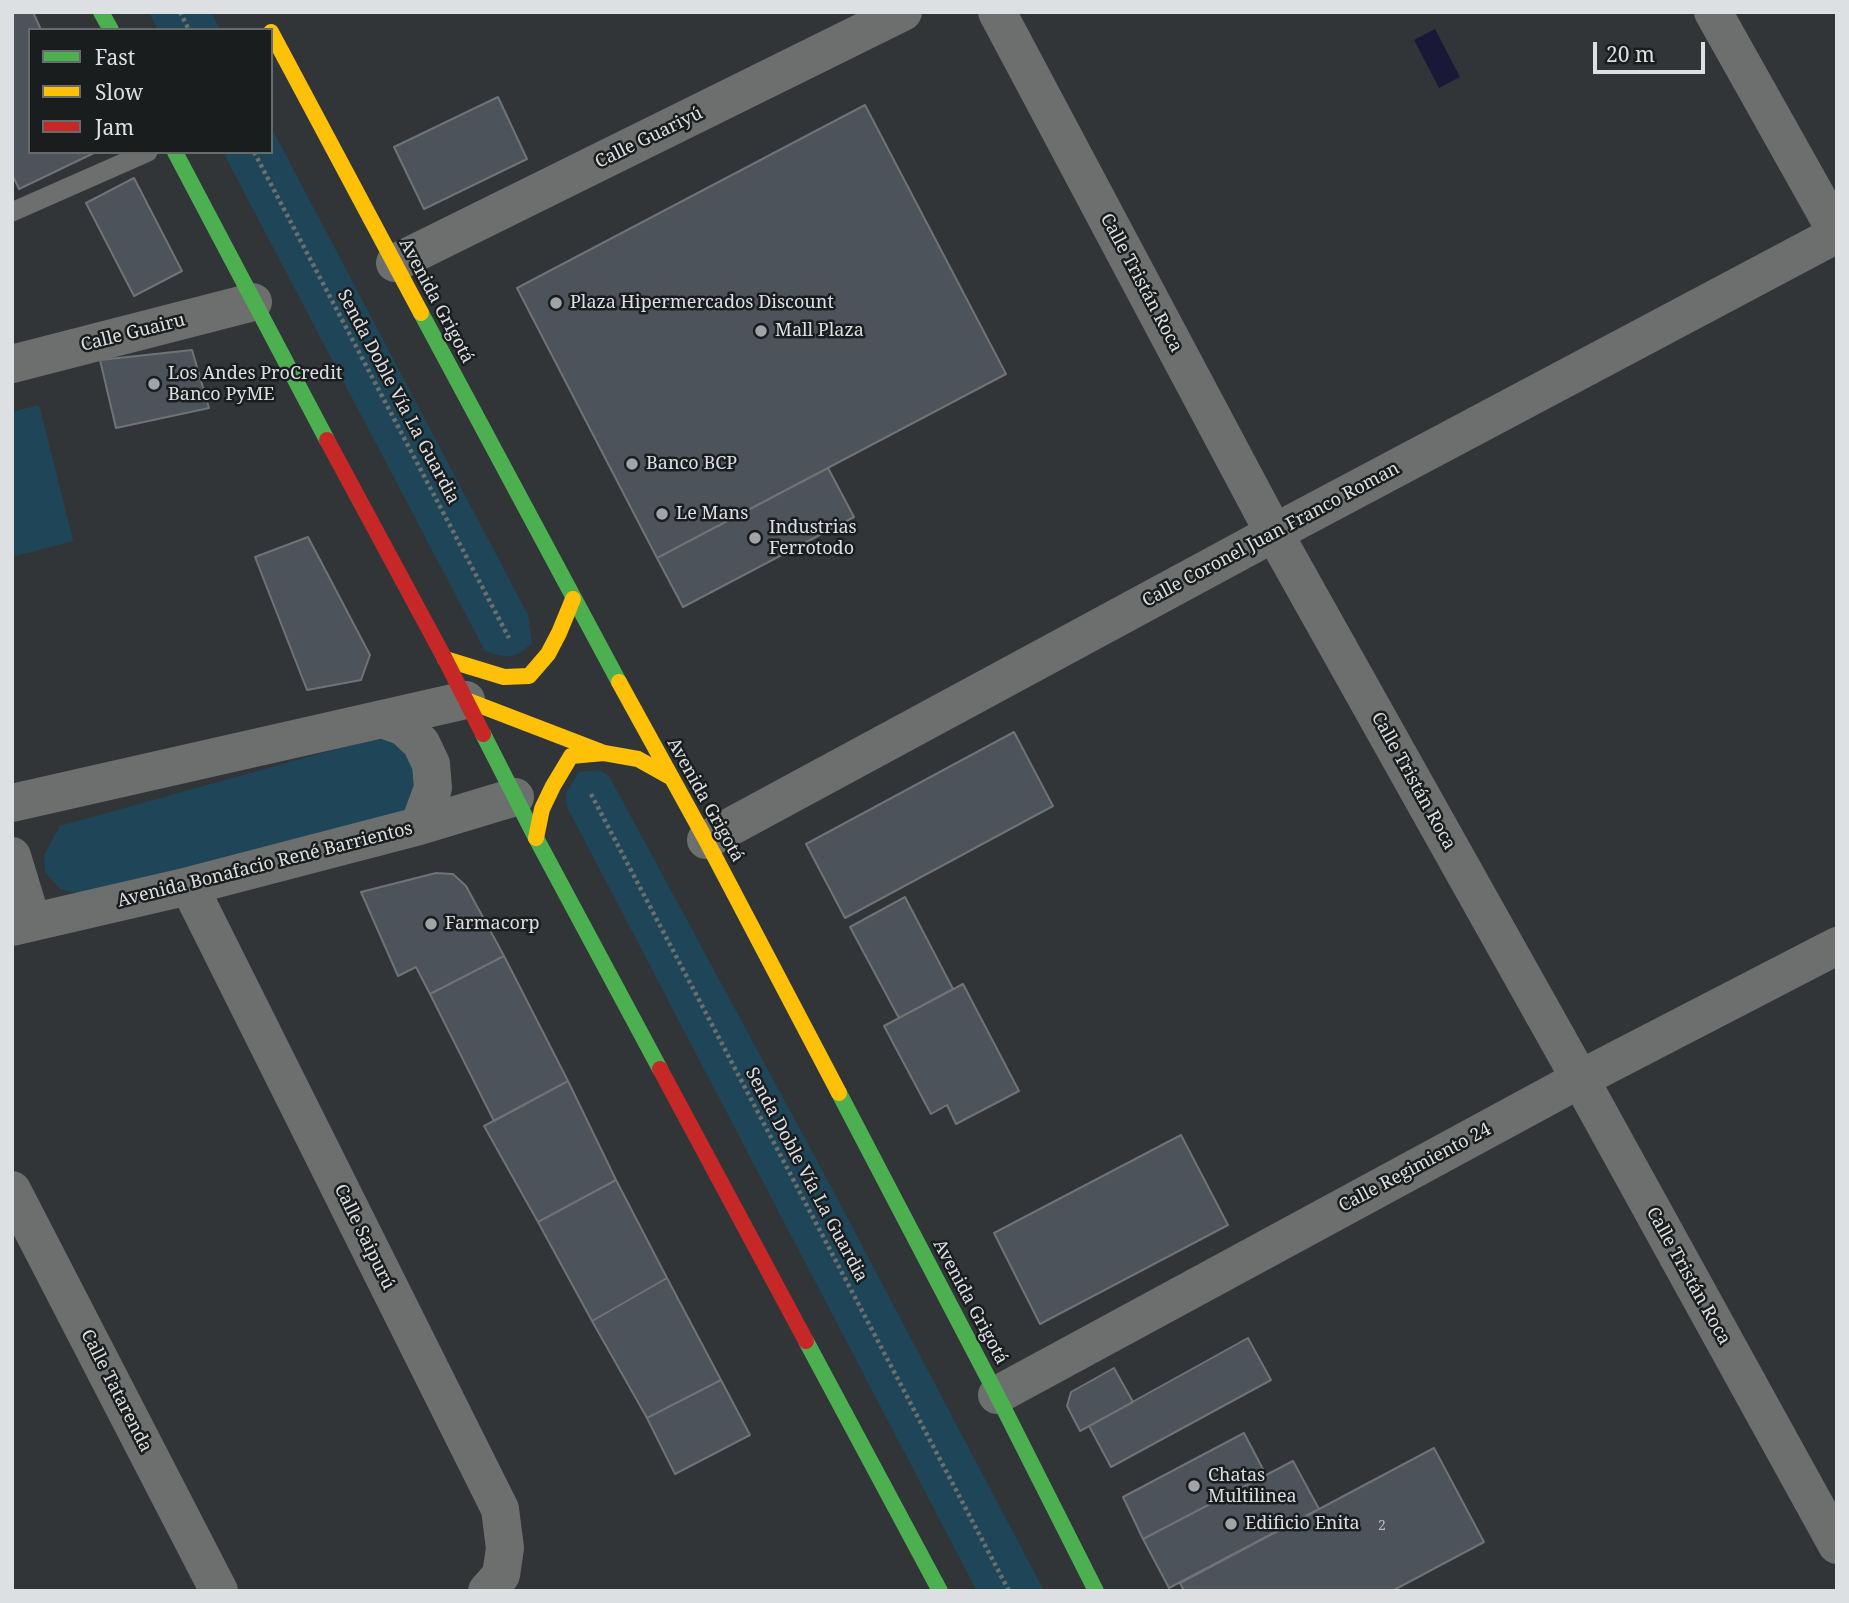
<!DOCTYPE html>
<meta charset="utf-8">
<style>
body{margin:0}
#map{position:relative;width:1849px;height:1603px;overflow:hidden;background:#323537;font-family:"Noto Serif",serif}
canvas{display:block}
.frame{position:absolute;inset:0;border:14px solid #dce0e2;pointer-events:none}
.legend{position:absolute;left:28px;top:28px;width:245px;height:126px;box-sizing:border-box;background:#1a1d1e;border:2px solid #686b6c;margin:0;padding:9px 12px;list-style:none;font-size:21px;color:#dce0e2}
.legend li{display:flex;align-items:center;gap:14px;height:35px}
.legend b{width:35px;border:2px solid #686b6c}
.scale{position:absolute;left:1593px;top:42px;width:112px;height:32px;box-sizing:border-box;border:4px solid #dce0e2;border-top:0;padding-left:9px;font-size:21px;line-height:24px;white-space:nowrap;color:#dce0e2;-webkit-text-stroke:5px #1a1d1e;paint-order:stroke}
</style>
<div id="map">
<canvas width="1849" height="1603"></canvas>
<div class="frame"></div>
<ul class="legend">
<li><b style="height:9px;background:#4caf50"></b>Fast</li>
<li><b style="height:9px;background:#ffc107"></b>Slow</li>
<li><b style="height:9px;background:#c62828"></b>Jam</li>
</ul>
<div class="scale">20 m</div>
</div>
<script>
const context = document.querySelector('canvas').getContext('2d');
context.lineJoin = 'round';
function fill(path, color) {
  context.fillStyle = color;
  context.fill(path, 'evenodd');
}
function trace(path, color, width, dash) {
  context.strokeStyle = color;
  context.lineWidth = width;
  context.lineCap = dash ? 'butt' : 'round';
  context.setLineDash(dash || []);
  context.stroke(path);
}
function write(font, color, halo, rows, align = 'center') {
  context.font = font + ' "Noto Serif",serif';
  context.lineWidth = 5;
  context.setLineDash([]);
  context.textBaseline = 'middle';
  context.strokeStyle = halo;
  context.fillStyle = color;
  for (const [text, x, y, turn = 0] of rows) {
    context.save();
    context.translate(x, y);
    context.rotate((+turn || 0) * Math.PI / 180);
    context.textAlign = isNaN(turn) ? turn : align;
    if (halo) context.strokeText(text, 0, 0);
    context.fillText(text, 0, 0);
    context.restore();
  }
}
fill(new Path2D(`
 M149,12H211L220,30H158Z
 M271,127L528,615L532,643C511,661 510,658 485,651L223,152H271Z
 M39,405L73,541L12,557V412Z
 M383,738L396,744L412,757L422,784L414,805L396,814L85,895L60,889L45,872L44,855L60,826L362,742Z
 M600,770L609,776L829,1183L1044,1591H977L566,805V793L579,772Z`), '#1f4658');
fill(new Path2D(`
 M1435,29L1460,77L1439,88L1414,40Z`), '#1a1837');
const building = new Path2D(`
 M16,12H33L41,30H30V152H96L19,189L12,174V14Z
 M498,97L527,159L424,209L394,147Z
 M865,105L1006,374L657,558L517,288Z
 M134,178L182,271L134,296L86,203Z
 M192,350L209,408L116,428L100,360Z
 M828,468L854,517L683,607L657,558Z
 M308,537L370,655L361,680L307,690L255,557Z
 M1014,732L1053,806L845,918L806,844Z
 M436,873L453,874L466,886L504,956L430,994L416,967L398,976L361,892Z
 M905,897L953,989L899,1018L850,927Z
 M504,956L568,1081L494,1121L430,994Z
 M963,984L1019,1091L956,1124L947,1105L931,1114L884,1026Z
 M568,1081L616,1180L538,1222L484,1126Z
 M1181,1135L1228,1225L1040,1324L994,1233Z
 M616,1180L667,1278L592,1321L538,1222Z
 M667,1278L721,1380L647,1418L592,1321Z
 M1248,1338L1271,1380L1111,1467L1089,1426Z
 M1114,1368L1133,1402L1080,1431L1067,1406L1071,1392Z
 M721,1380L750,1435L675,1474L647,1418Z
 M1244,1433L1266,1475L1143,1539L1123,1497Z
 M1434,1448L1484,1542L1392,1591H1184L1180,1583Z
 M1293,1461L1319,1509L1169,1588L1143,1539Z`);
fill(building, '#4c535a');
trace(building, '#707375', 2);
trace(new Path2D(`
 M180,12L189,30
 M254,152L509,638
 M591,794L1009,1591`), '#6d6e6e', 4.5, [3.5, 3.5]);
trace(new Path2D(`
 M12,212L148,152`), '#6d6f6f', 19);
trace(new Path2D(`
 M997,12L1274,533L1580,1079L1837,1545
 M1713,12L1837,233
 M395,263L903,12
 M12,364L253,302
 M382,719L404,727L421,743L431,764L433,788L419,826
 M12,803L466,700
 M706,840L1274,533L1837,234
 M12,856L32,922
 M189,886L500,1509L505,1548L501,1575L487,1591
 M12,927L189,886L419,826L515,797
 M12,1190L219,1591
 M997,1395L1580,1079L1837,946`), '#6d6f6f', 38);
trace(new Path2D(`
 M101,12L111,30
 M175,152L327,440
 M421,313L619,682
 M483,734L536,838L660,1069
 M839,1093L997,1395L1096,1591
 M806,1341L940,1591`), '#4caf50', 16);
trace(new Path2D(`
 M271,32L421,313
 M445,659L504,677L529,676L548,654L559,633L573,599
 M619,682L706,840L839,1093
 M466,700L604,753
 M536,838L542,809L553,786L571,756L604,753L638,759L672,778`), '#ffc107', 16);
trace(new Path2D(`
 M327,440L445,659L483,734
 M660,1069L806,1341`), '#c62828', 16);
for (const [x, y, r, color] of [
 [556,303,7,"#a0a4a6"],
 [761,331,7,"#a0a4a6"],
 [154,384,7,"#a0a4a6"],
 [632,464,7,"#a0a4a6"],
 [662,514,7,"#a0a4a6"],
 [755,538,7,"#a0a4a6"],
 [431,924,7,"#a0a4a6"],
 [1194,1486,7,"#a0a4a6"],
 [1231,1524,7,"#a0a4a6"]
]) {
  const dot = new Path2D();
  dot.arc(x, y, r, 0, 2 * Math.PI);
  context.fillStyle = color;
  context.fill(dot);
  trace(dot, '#1a1d1e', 2.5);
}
write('14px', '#b8bdc0', null, [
 ["2",1382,1526]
]);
write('18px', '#dce0e2', '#1a1d1e', [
 ["Calle Guariyú",649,138,-26],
 ["Calle Tristán Roca",1141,283,62],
 ["Avenida Grigotá",436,301,62],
 ["Calle Guairu",133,333,-14],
 ["Senda Doble Vía La Guardia",398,397,62],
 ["Calle Coronel Juan Franco Roman",1271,535,-28],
 ["Calle Tristán Roca",1413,781,61],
 ["Avenida Grigotá",705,800,61],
 ["Avenida Bonafacio René Barrientos",265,865,-14],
 ["Calle Regimiento 24",1415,1168,-28],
 ["Senda Doble Vía La Guardia",806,1175,62],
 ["Calle Saipurú",364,1237,64],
 ["Calle Tristán Roca",1688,1276,61],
 ["Avenida Grigotá",970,1302,62],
 ["Calle Tatarenda",116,1391,63]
]);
write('18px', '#dce0e2', '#1a1d1e', [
 ["Plaza Hipermercados Discount",570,303],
 ["Mall Plaza",775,331],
 ["Los Andes ProCredit",168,374],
 ["Banco PyME",168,395],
 ["Banco BCP",646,464],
 ["Le Mans",676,514],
 ["Industrias",769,528],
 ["Ferrotodo",769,549],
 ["Farmacorp",445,924],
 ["Chatas",1208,1476],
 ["Multilinea",1208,1497],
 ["Edificio Enita",1245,1524]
], 'left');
</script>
